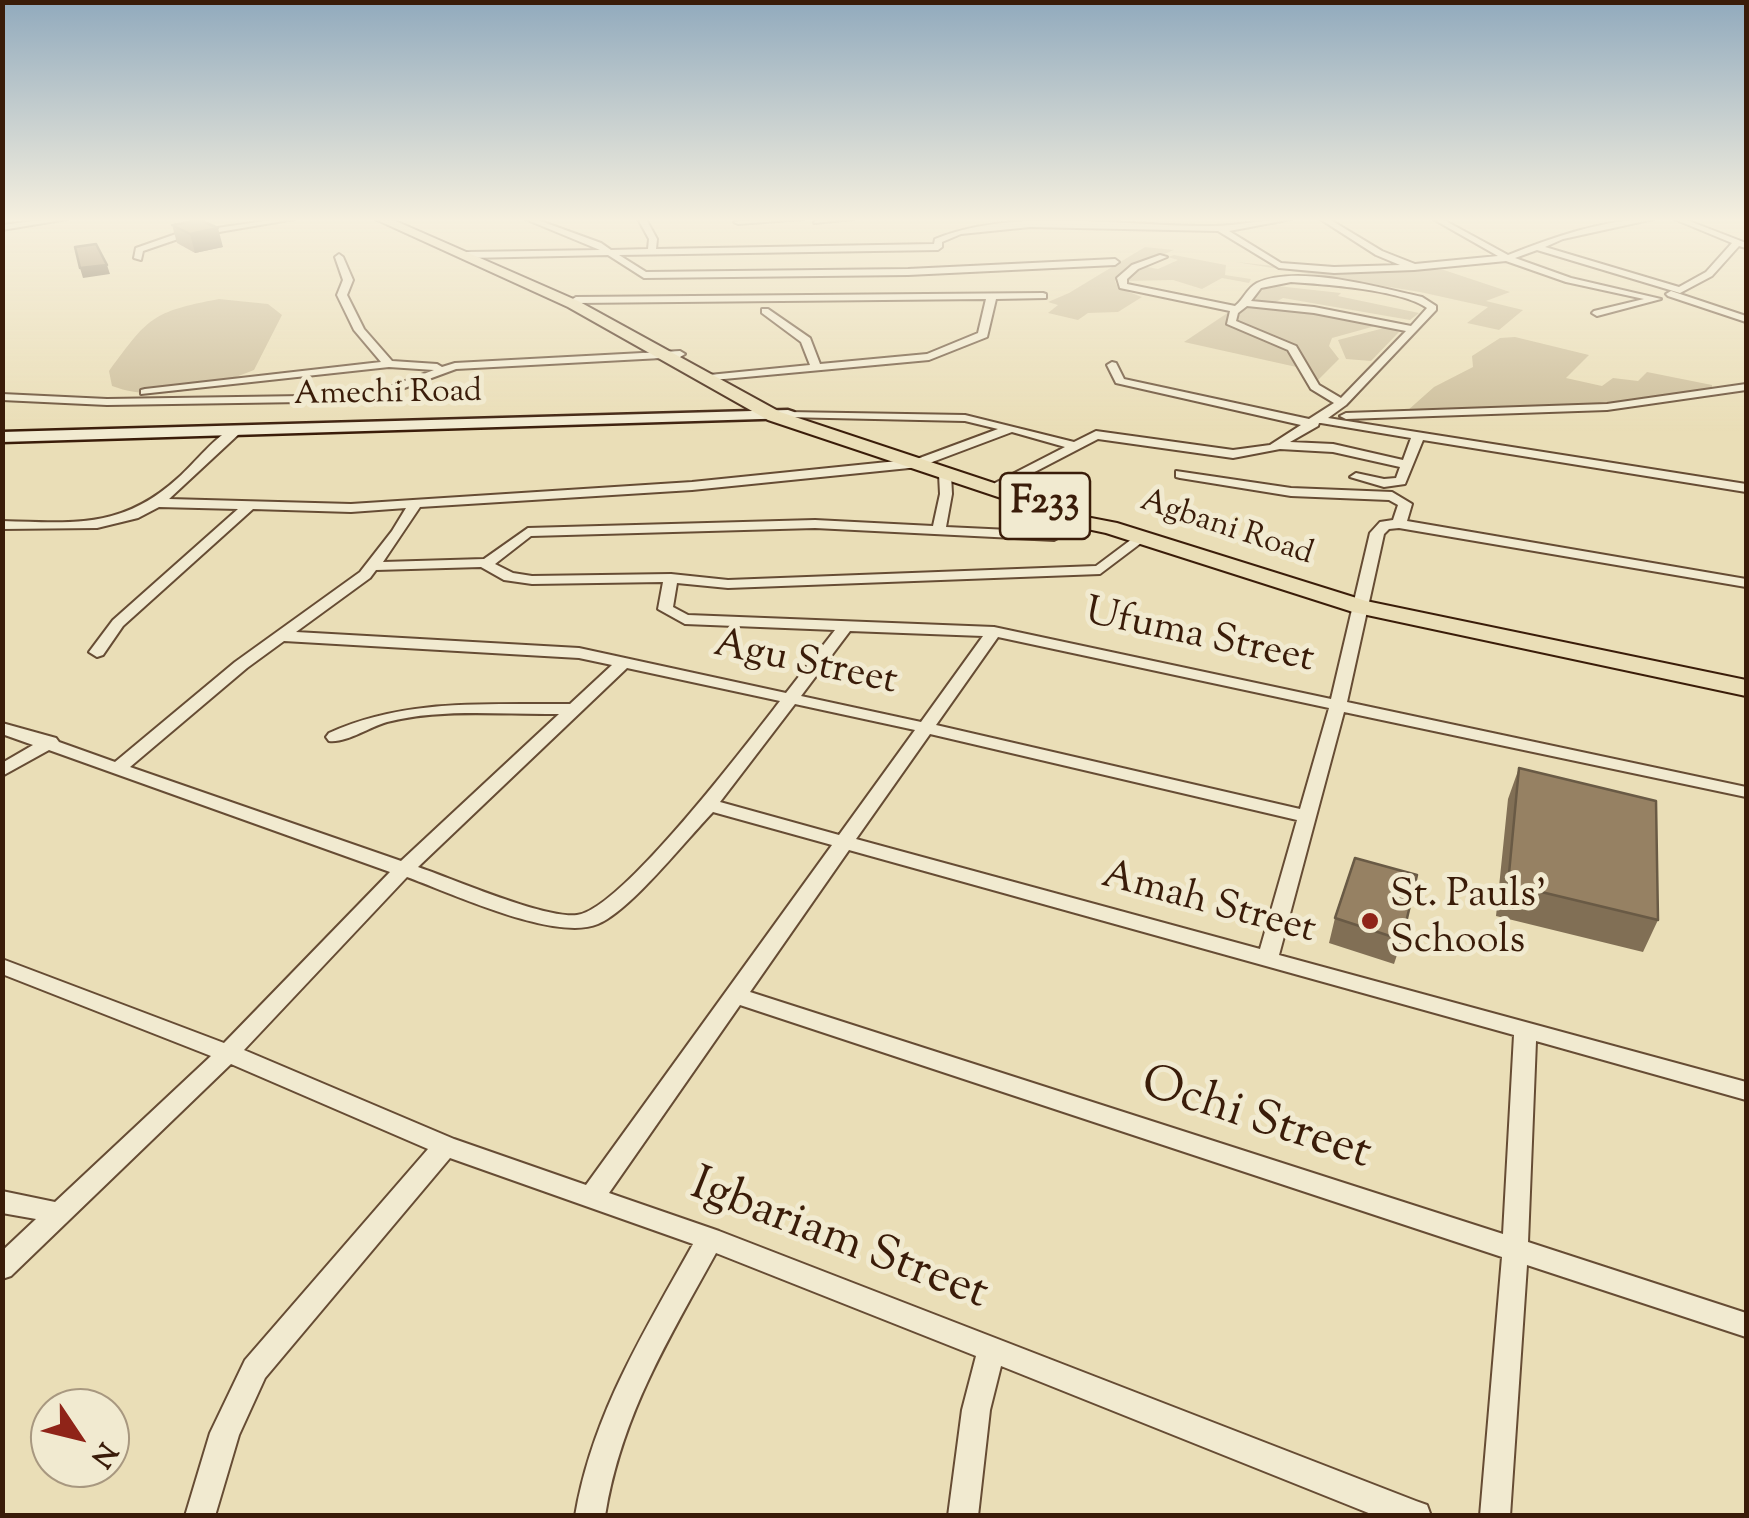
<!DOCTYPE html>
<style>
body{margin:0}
#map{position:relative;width:1749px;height:1518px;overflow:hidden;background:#eadeb7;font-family:"Sorts Mill Goudy",serif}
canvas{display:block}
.frame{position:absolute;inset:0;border:5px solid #3a1c09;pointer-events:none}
.north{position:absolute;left:30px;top:1388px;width:100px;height:100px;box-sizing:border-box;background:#f1ead0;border:2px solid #a89880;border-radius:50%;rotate:125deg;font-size:28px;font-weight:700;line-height:40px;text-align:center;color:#3a1c09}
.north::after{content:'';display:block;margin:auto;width:35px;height:45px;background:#8f2418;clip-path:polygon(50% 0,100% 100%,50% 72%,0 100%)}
</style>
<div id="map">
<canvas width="1749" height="1518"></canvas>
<div class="frame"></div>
<div class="north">N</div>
</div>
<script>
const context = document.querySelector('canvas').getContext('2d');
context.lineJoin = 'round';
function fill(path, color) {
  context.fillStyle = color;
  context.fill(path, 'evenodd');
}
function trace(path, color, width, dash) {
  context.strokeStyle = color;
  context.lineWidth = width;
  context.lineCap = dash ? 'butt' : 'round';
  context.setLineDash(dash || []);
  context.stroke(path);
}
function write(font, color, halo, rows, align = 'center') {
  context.font = font + ' "Sorts Mill Goudy",serif';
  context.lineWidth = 10;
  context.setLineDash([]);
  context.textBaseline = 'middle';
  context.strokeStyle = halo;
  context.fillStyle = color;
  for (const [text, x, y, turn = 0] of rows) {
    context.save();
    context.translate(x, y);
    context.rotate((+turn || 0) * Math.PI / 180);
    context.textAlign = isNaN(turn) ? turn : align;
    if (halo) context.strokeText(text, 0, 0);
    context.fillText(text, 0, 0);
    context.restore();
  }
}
fill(new Path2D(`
 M1145,247L1174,250L1126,270L1115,281L1118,288L1142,297L1118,312L1088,313L1078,320L1048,313L1058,305L1048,302L1069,293Z
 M1174,255L1226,265L1225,275L1251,279L1249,283L1222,278L1202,289L1173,280L1126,281L1143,266L1158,269L1178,260L1168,257Z
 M1236,262L1293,268L1444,270L1510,292L1486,301L1523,310L1499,330L1467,323L1488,307L1420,292Z
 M1268,285L1341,293L1338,296L1419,313L1410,320L1283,298L1272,304L1252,300Z
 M219,299L268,304L282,315L254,370C210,388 158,403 112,386L109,371C149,317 151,312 219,299Z
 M1249,305L1314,312L1379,325L1332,338L1329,346L1339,359L1316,382L1295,346L1236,324L1238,311Z
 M1229,312L1231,326C1258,337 1286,341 1301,368L1184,342Z
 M1388,327L1399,332L1371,361L1346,359L1338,340Z
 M1515,337L1589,355L1566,378L1602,386L1613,378L1638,381L1647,372L1712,385V390L1611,406L1407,411L1434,387L1473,367L1472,356L1500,338Z`), '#ccbd99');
const minor = new Path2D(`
 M50,219H68L2,230V225Z
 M278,219H295L178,239L143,251L141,260L134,258L136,248L176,234Z
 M525,219H535L601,243L611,250L648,249L649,239L638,219H646L657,239L656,249L934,244L935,239C1012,207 1123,226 1206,226C1235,227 1263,219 1292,219L1229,231L1281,263L1334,267L1400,265L1376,255L1320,219H1329L1382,251L1415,264L1498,256L1433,219H1442L1508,255C1554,237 1604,219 1654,219L1563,239L1545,247L1679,287L1706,272L1732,243L1674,219H1684L1746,243V248L1739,246L1712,276L1680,293L1537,250L1515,258L1571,278L1661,299L1597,316L1592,313L1594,311L1644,299L1566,282L1506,261L1414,270L1334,273L1279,268L1218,231L1030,227L961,234L942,242V247L938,250L619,255L646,272L908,269L1115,259L1119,262L1115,265L908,275L644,278L608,255L467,258L463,255L467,252L600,250Z
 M758,219H804L738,224L734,222Z
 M817,219H854L814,223Z
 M339,254L343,257L353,280L347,295L364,329L392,361L437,364L442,367L455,363L680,351L685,354L680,357L456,369L369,401L107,405L2,400V394L107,399L368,395L434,370L389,367L141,394V390L145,389L381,362L354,330L337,295L343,280L335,257Z
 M1160,255L1167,257L1138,269L1127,279V284L1235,306C1244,299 1247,288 1257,283C1298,264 1379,288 1422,297L1436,306V310L1346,405L1328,418L1746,484V492L1423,440L1405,484L1384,487L1350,477L1356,473L1384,479L1396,478L1400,467L1333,452L1280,449L1233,458L1098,439L1000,490L994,486L995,483L1065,447L1012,432L919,467L692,490L420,507L383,562L484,559L528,528L815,520L933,526L940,494L939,474L945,470L951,474L952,494L946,527L1052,532L1080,518L1087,522L1054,540L815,528L531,536L495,564L513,573L532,576L671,574L728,580L1096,566L1140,533L1147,537L1145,540L1100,574L728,588L677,583L673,607L688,615L994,627L1331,699L1370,533L1380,522L1393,520L1398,505L1389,500L1291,496L1180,478L1176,477V471L1291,488L1392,492L1412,504L1407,521L1746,579V587L1399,528L1389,529L1384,534L1347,702L1746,787V797L1344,712L1279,955L1746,1082V1100L1536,1041L1528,1242L1746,1313V1337L1527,1265L1510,1516H1480L1502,1257L740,1005L609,1193L719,1231L1416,1501L1427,1505L1431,1516H1376L1001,1366L990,1410L978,1516H948L962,1410L976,1356L716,1253C668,1340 621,1416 605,1516H575C592,1415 644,1332 693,1244L450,1158L265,1378L239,1435L215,1516H185L210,1433L245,1360L428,1149L231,1064L11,1276L2,1279V1251L36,1219L2,1213V1191L55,1202L211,1056L2,974V959L224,1043L390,872L49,750L2,776V763L33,745L2,734V723L56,738L59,742L115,762L235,662L360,572L392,531L406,508L351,512L253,509L123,626L103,655L97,657L89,652L113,620L238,509L159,507L138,518L97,528L2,529V521C74,523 122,529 178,478C196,462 214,437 236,426L240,427V433L169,499L351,504L692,482L917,459L998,429L965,421L784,417L782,415L788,412L965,415L1074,442L1096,431L1233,450L1270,445L1301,425L1116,383L1107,365L1112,362L1116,363L1124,379L1309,419L1334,403L1311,389L1288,350L1227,324L1230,311L1120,288L1117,278L1132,265ZM1291,282C1323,284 1403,290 1427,308L1411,326L1314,307L1251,301L1261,288ZM1247,306L1314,313L1406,331L1341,398L1319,385L1296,346L1236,321L1238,313ZM1319,423H1321L1411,438L1403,460L1333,444L1290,442L1318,426ZM481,567L504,580L532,584L663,582L658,609L685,624L835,630L786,693L579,648L296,632L370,578L376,570ZM850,631L983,636L921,722L801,696ZM998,637L1329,708L1300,809L936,725ZM284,641L579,658L612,665L570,704C486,705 406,698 329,733L326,737L329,741C347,743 369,727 387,722C443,708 502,715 559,714L401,861L130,767L247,668ZM627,668L780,701C749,741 621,910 577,915C545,919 453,879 418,867ZM795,704L915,730L839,835L720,802ZM930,734L1297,820L1260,949L856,839ZM713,812L832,845L586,1185L454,1139L244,1050L407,877C451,893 555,942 598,924C630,911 686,840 713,812ZM849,850L1514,1035L1503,1234L750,992Z
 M1671,291L1746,316V322L1668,296L1666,294Z
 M1043,293L1046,294V298L996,299L987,337L929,360L713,380L708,377L709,375L810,365L801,342L762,313V309H768L810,338L820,364L927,354L978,333L986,299L576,303L571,300L576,297Z
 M1746,384V390L1607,410L1346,419L1340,416L1346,413L1607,404Z`);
const secondary = new Path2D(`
 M788,410L794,412V418L2,442V432Z`);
const primary = new Path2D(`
 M375,219H391L578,301L780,412L1063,506L1086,517L1117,523L1366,601L1746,680V696L1353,612L1106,533L1073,526L1049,514L768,420L568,307Z`);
trace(minor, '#664c34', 4);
trace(secondary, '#3a1c09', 5);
trace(primary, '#3a1c09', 4);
fill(minor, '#f1ead0');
fill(secondary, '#f1ead0');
fill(primary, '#eadeb7');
fill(new Path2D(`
 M172,225L223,247L195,253L177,243Z
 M1519,768L1658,920L1643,952L1496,916L1508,799Z
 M1335,918L1402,940L1394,964L1329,943Z`), '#816f55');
fill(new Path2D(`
 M218,228L223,247L195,253L190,234Z
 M107,265L110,274L83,278L80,268Z`), '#695a45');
const building = new Path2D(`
 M200,220L218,228L190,234L172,225Z
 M96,244L107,265L80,268L75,247Z
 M1519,768L1656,801L1658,920L1508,884Z
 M1355,858L1417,875L1402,940L1335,918Z`);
fill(building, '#968163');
trace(building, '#695a45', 2.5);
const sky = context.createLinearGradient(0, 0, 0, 431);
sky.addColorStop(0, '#91aabd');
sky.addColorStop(0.51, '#f6f0df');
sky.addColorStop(1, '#f6f0df00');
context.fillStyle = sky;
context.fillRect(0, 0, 1749, 431);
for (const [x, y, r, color] of [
 [1370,921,10,"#8f2418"]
]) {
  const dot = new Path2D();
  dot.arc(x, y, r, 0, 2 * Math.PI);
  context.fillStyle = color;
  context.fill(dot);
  trace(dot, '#f1ead0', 4);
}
write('32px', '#3a1c09', '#f1ead0', [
 ["Amechi Road",388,396,-1],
 ["Agbani Road",1226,530,18]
]);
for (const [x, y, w] of [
 [1045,506,90]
]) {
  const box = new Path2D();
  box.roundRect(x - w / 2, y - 33, w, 66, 8);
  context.fillStyle = '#f1ead0';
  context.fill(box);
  trace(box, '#3a1c09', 2.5);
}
write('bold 38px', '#3a1c09', null, [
 ["F233",1045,506]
]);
write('40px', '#3a1c09', '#f1ead0', [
 ["Ufuma Street",1199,639,12],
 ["Agu Street",805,666,12],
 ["Amah Street",1208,906,15]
]);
write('40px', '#3a1c09', '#f1ead0', [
 ["St. Pauls'",1390,898],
 ["Schools",1390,944]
], 'left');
write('48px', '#3a1c09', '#f1ead0', [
 ["Ochi Street",1255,1122,18],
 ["Igbariam Street",838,1243,21]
]);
</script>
